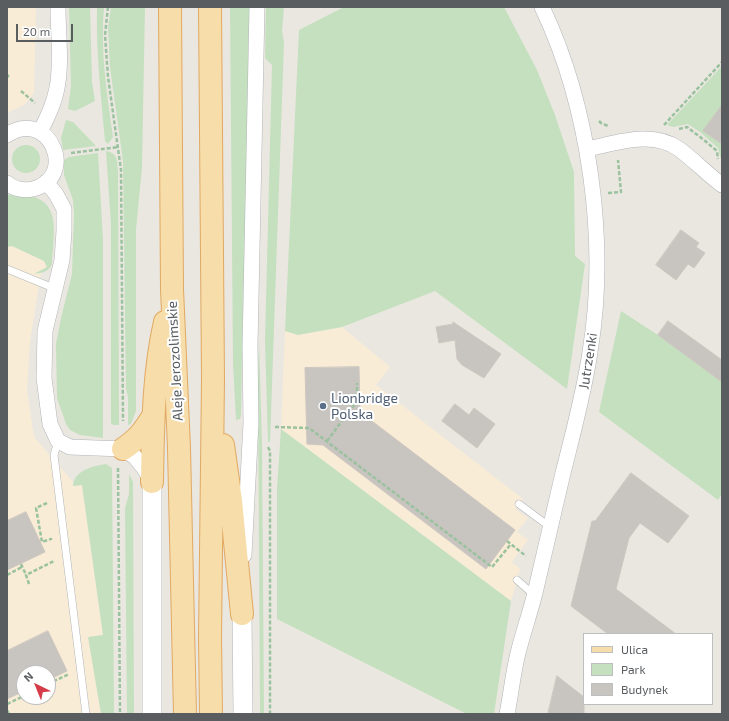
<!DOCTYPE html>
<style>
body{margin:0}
#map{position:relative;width:729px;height:721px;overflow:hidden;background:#eae7e0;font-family:"Exo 2",sans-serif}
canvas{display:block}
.frame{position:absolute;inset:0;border:8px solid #595d60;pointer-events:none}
.legend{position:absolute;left:583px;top:633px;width:130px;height:72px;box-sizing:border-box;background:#fff;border:1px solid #bdbebf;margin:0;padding:5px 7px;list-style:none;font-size:12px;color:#595d60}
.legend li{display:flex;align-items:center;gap:8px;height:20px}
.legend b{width:20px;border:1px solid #bdbebf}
.north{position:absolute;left:16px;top:665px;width:40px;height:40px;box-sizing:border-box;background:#fff;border:1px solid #bdbebf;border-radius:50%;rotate:317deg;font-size:11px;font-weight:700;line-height:16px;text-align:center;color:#595d60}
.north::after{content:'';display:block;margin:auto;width:14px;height:18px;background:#d53b48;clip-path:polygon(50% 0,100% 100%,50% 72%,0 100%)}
.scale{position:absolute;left:16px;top:24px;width:57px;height:18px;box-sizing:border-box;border:2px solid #595d60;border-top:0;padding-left:5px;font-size:12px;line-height:14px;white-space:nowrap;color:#595d60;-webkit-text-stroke:3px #fff;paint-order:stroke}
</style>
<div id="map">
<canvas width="729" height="721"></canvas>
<div class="frame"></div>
<ul class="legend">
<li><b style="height:5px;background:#f6ddaa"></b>Ulica</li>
<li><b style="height:11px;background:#c4e0bf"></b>Park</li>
<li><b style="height:11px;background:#c8c4c0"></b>Budynek</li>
</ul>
<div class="north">N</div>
<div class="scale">20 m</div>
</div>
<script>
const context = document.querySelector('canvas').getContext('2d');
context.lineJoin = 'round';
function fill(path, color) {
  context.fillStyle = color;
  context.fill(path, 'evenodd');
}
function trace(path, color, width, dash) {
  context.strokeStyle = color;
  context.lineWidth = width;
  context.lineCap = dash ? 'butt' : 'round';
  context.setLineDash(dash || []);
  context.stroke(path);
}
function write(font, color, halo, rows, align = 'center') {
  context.font = font + ' "Exo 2",sans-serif';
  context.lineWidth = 4;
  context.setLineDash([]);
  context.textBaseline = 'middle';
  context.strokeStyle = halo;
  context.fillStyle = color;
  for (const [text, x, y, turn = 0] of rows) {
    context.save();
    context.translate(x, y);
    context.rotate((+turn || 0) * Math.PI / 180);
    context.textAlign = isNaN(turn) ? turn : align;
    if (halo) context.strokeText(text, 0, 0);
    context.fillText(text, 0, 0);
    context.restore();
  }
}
fill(new Path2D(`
 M7,7H36L34,93L24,105L9,112L7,116Z
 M12,246L44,261L47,267L34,274L41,273L30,341L27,391L34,437L73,482V486L82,485L103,635L89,638L101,714H7V247ZM24,673H48V697H24Z
 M342,327L390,367L376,385L523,499L515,509L528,518L517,532L528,540L512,562L520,569L511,601L281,429L285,331L298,335Z`), '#f9ecd6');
fill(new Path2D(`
 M69,7H90L92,82L95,101L75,111L68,109L71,86Z
 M97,7H104C100,51 107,94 113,137L108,144L105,141C101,96 96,53 97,7Z
 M111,7H145L142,167L136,230V411L131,424L128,425V397L126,389L123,161L110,67L108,28Z
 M230,7H249C249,143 243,279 241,415L240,419L236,420L233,363Z
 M266,7H284L282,31L284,43L270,442H268L265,341L272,65L265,58Z
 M344,7H504L537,70L555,115L574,172L575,256L585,264L567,389L435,291L342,327L298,335L285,331L299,30Z
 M722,66V105L704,131L722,144V163L718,148L700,132L688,124L673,127L667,125Z
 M66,120L73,122L96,146L63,150L61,138Z
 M12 159a14 14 0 1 1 28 0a14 14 0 1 1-28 0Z
 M106,151C118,153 117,161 118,171L119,425H113L111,423V224Z
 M98,153L103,241V438L80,435L70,430L66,424L57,398L56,344L61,318L72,274L74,214L73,200L64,175V160L69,157Z
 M7,195C62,191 55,223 52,264C49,272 41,273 34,274L47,267L44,261L12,246L7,247Z
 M621,311L658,335L722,382V494L718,500L599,412Z
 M259,339L262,445L264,714H260L258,389Z
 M281,429L511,601L494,714H467L277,619V488Z
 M106,464L112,468L114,714H101L88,637L103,635L82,485L73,486C74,470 94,466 106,464Z
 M129,474L133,482L134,714H127L125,508L129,494Z`), '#c4e0bf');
const building = new Path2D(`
 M722,105V144L703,131Z
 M681,230L699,243L696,247L705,253L694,268L688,264L676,280L656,265Z
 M668,321L722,360V382L658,335Z
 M453,322L501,354L484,378L462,365L457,359L455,340L439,343L436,327L453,324Z
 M359,367L360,412L515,530L486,569L323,445L307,444L305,368Z
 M455,404L469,415L474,408L495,424L477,448L442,421Z
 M631,473L689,516L668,543L640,523L629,538L616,589L676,634H608L571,606L592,521H595Z
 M26,512L45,552L7,570V521Z
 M48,631L67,671L48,680V673H24V691L7,699V651Z
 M557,676L584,697V714H548Z`);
fill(building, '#c8c4c0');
trace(building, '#cec7c0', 1);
const service = new Path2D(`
 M7,269L56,289
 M58,441L54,455L86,714
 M519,504L550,527
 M517,580L534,595`);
const minor = new Path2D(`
 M40,132C47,118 54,104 57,88C62,63 58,33 58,7
 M7,135C49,107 79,177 33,189C24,191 14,189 7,183
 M587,149C617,143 652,130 679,149C694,160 707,174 722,185
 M46,182L56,194L64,209V231L62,260L45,331L44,378L50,424L58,441L70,447L123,449L135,457L143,467L152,481
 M244,555L251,423L250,346L257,7
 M507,714C511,694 513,673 518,653C523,633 530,613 535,593C544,553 554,513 563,473C573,433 584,393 590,352C608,242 590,108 542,7`);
const tertiary = new Path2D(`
 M242,614L243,714
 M152,714V482`);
const primary = new Path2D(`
 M170,7L172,289L179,448L185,714
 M210,7L213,379L210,638L211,714
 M223,445L231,501L242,614
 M123,449C138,439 144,431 153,416
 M152,482C153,428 153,375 165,322`);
trace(service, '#b1b4b7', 8);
trace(minor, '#b1b4b7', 16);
trace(tertiary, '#b1b4b7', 20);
trace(primary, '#e1a963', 24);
trace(new Path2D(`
 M108,7L105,35L108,77L121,170L123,421
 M7,77L9,75
 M21,91L35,103
 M599,121L601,123L608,126
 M664,125L722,62
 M679,129L687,127L704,140L717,151L718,159
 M71,153L118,147
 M608,193L621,192L618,160
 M275,427L309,428L492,567L511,544
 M327,441L357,401V383
 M268,447L270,451V714
 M118,468L120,714
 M47,503L36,508L42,542L51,539V540
 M507,541L526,556
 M21,564L26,575
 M7,575L22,567
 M29,584L26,575L54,561
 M48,684L69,674
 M7,704L24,696
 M7,710L9,714`), '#9bc29f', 2.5, [4, 2]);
trace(service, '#fff', 7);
trace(minor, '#fff', 15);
trace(tertiary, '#fff', 19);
trace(primary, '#f6ddaa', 22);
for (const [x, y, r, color] of [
 [323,406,4,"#5c6f8a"]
]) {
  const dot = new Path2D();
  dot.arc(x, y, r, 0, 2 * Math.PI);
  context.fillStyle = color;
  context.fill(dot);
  trace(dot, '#fff', 1.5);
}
write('14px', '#595d60', '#fff', [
 ["Aleje Jerozolimskie",175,361,-93],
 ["Jutrzenki",588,361,-81]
]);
write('14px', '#4e5e75', '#fff', [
 ["Lionbridge",331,398],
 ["Polska",331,414]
], 'left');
</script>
